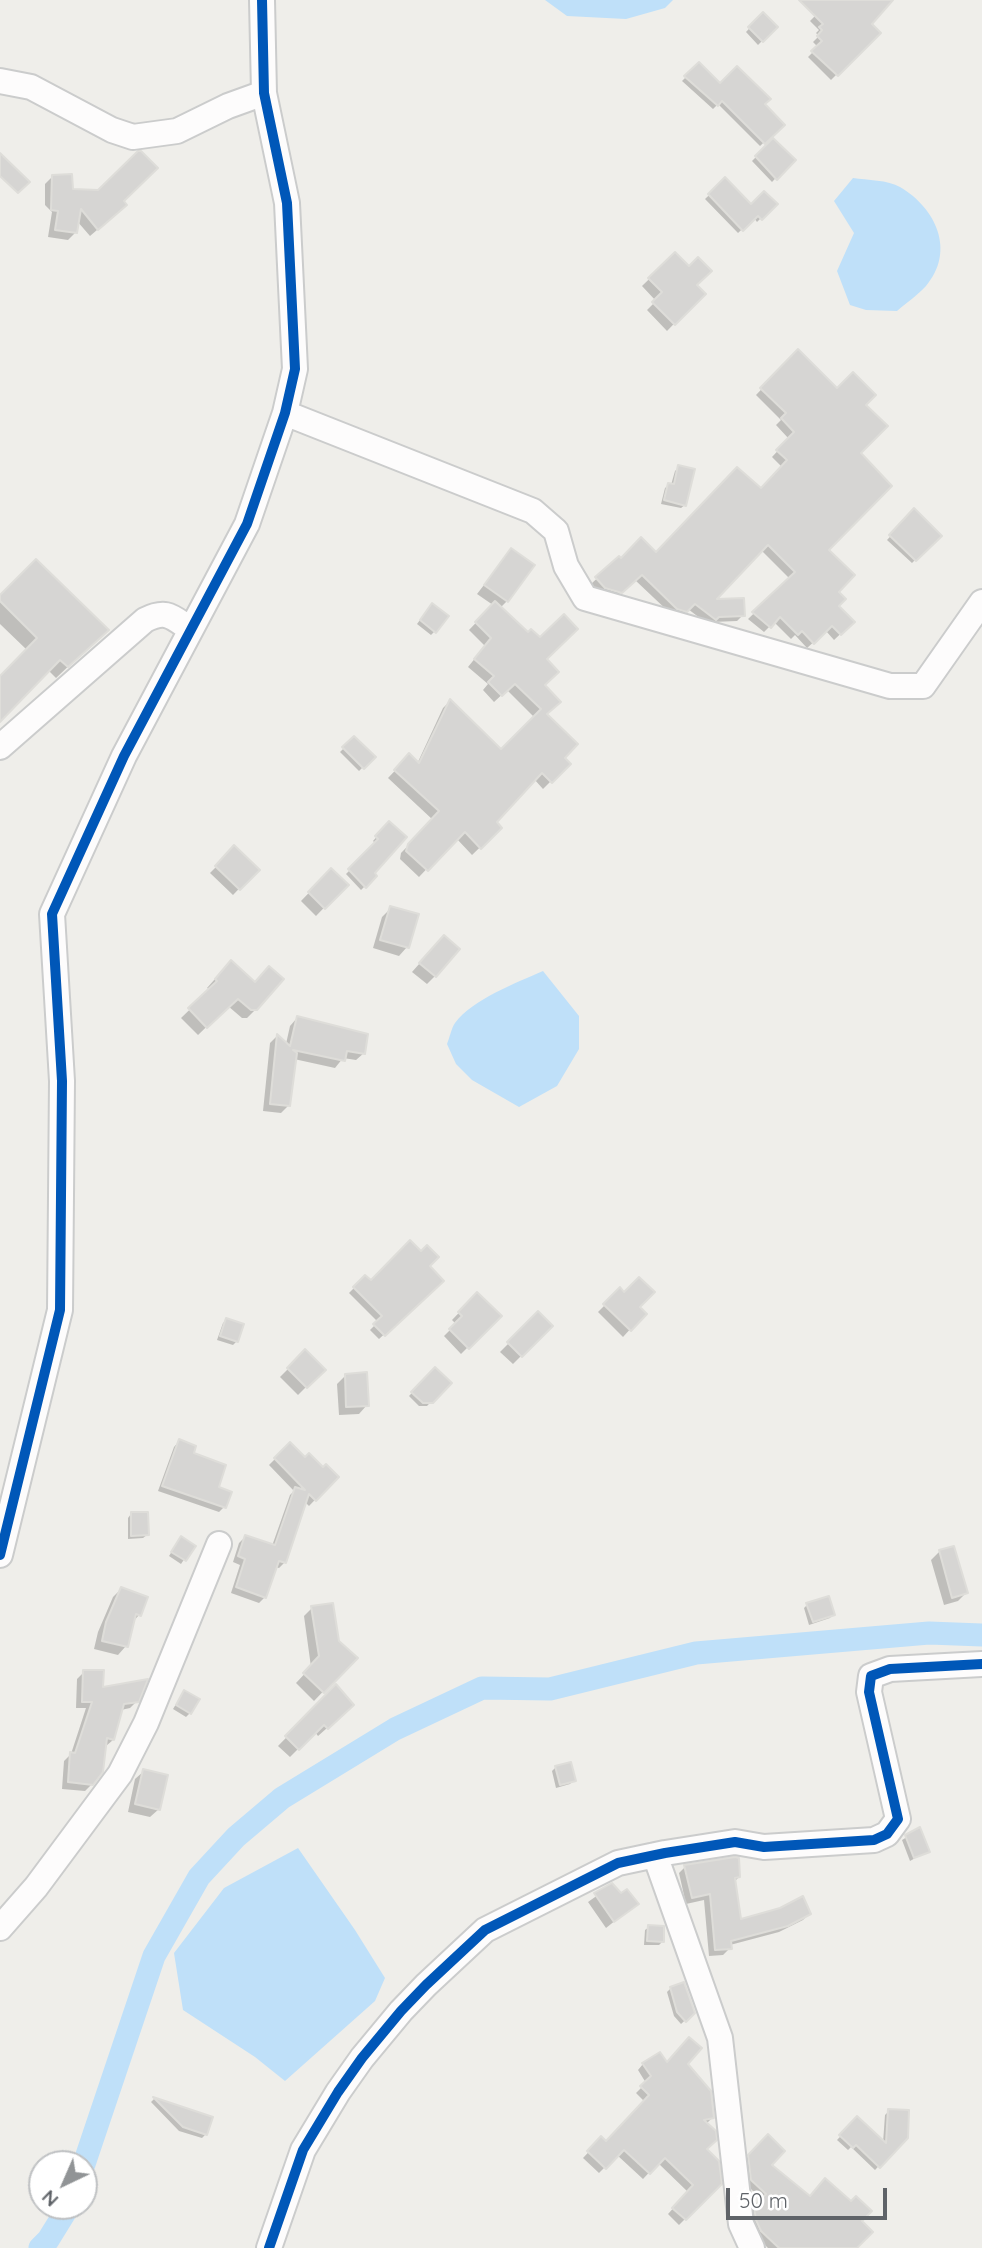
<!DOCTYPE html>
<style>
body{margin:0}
#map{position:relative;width:982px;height:2248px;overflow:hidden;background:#efeeea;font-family:Quicksand,sans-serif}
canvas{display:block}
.north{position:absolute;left:28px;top:2150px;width:70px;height:70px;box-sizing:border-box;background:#fff;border:2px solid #bfc1c3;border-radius:50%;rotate:224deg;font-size:19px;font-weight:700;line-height:28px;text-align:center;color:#5f6368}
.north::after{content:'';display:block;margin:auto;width:24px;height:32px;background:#919496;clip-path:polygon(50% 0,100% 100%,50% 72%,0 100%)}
.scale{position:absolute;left:726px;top:2188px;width:161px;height:32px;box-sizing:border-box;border:4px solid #5f6368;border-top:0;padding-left:9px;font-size:21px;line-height:24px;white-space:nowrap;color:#5f6368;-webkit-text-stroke:5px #fff;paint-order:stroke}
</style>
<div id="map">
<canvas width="982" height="2248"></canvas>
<div class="north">N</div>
<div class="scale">50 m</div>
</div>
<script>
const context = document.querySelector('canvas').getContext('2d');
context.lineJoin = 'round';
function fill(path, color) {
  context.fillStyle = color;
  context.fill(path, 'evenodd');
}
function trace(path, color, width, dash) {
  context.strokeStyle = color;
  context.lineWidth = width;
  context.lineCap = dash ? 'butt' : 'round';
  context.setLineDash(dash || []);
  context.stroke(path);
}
fill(new Path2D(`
 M545,0H673L665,8L626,19L567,16Z
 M853,178C867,180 888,180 900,187C936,208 956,251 926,286C918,295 906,303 897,311L866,310L850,305L837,271L854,233L834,201Z
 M543,971L579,1016V1049L557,1086L519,1107L472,1080L456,1064L447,1044C450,1037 451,1029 455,1023C473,999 516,983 543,971Z
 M298,1848L355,1930L385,1978L375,2001L285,2081L255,2057L183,2010L174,1953L224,1888Z`), '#bfe0f9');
fill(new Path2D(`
 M831,0H889L870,24L878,33L831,80L808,57L818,47L813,42L819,36L816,33L819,30L810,21Z
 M763,14L776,27L758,45L746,32Z
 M699,64L720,86L763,104L782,125L760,146L718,104L713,109L682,81Z
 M773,140L793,160L772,182L752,161Z
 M53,176L71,191L122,201L118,212L90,236L77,221L76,232L68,240L48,237L52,212L45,205V184Z
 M725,180L751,206L775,204L757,222L754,218L738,233L705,199Z
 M675,254L695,285L703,294L667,331L647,310L656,301L642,286Z
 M798,351L837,390L863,405L859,453L827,550L836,592L837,606L853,622L834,640L826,631L807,648L795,635L791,639L774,622L764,632L748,619L790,579L761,550L712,601L743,615L737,621L712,622L709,625L688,609L680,617L671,614L635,580L614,598L599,594L591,584L619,558L656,554L761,491L782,467L772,457L789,439L776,425L781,420L756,395Z
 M679,467L685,505L681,508L661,504L665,488L669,485H671L675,471Z
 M914,511L939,536L912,563L887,540Z
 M511,550L507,601L500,608L544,659L543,685L545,714L562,758L568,764L543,789L534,779L494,822L500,828L472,855L456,838L419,877L400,859L401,853L433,820L388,778L409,756L417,764L443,708L450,701L501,752L535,718L507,690L494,702L483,690L488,684L468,667L485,646L469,630L493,605L477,594Z
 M0,597L95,641L56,678L48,670L0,718V678L27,650L0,624Z
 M428,609L435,631L431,635L417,624Z
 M354,738L373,757L359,771L340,752Z
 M389,823L373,873L375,876L361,890L346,874L376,844L373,841Z
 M235,848L257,870L233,895L210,873Z
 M331,870L346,885L316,916L301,901Z
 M391,908L407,947L399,956L373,948L382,917Z
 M435,946V976L427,984L412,972Z
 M222,971L256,1009L247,1018H242L228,1006L198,1035L181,1018L210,990L207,988Z
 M297,1018L364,1053L356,1060L343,1058L335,1068L294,1059L289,1105L281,1113L263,1111L270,1043L277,1036L286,1044L290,1026Z
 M427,1266L442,1281L379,1339L370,1330L378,1322L349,1293L365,1277L371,1282Z
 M620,1290L644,1314L623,1337L598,1312Z
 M477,1294L499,1316L461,1354L444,1336L456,1324L452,1320Z
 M538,1314L551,1326L513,1364L500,1352Z
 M226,1320L237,1341L233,1345L217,1340L223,1323Z
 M305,1352L323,1370L298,1395L280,1377Z
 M435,1369L449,1383L427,1406H419L409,1396Z
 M346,1375L367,1405L359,1414L339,1415L337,1384Z
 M179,1441L216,1488L224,1507L219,1512L158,1491L174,1447Z
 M290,1444L305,1459L337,1477L309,1506L305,1502L285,1562L279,1568L275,1567L265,1597L259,1603L231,1593L240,1565L233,1562L239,1543L245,1537L272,1546L290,1495L294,1491L269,1465Z
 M131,1514L147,1535L143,1538L128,1539V1518Z
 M178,1542L193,1546L181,1564L169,1556Z
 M940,1551L966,1593L958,1601L944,1605L931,1560Z
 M121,1589L139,1615L132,1623L126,1646L118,1655L94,1649L98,1632L113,1597Z
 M807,1605L833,1614L830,1618L809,1625L804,1608Z
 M312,1608L338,1642L355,1658L314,1701L296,1683L311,1667L304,1616Z
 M84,1672L101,1689L137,1701L130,1708L121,1710L113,1740L106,1746L92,1784L85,1791L62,1789L64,1761L71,1754L86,1708H76L77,1679Z
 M336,1687L344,1713L318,1736L315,1732L290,1757L278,1746Z
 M181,1696L190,1713L186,1717L173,1709Z
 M556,1767L574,1780L570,1784L556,1788L552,1771Z
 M144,1771L159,1809L150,1817L128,1812L135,1779Z
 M919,1830L928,1851L910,1861L902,1840Z
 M685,1867L739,1877L734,1882L739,1921L809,1914L803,1920L779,1932L730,1945V1948L723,1955L709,1956L704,1900L686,1904L679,1873Z
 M612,1885L621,1895L636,1904L606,1928L588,1902Z
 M649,1927L662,1942L659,1945H644L645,1930Z
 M671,1988L693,2013L681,2024L674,2016L667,1992Z
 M643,2064H686L712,2118L706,2124L705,2149L720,2184L679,2225L668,2214L688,2192L658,2163L643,2179L617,2155L599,2173L583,2158L601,2139L606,2143L645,2102L636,2093L646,2083L638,2070Z
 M154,2099L211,2118L206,2134L202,2138L179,2131L151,2102Z
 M889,2111L906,2137L875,2170L851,2147L848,2150L837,2140L857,2119L883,2143L885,2115Z
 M768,2137L769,2165L810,2198L860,2221L855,2248H768L756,2236L750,2213L762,2200L747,2185L744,2161Z`), '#0003');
trace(new Path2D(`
 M84,2164L154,1956L199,1877L236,1837L282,1798L395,1729L482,1688L550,1689L696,1653L929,1633L982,1635
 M40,2248L48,2240L69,2206`), '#bfe0f9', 23);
const building = new Path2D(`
 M799,0H893L872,24L881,33L838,76L811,51L822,41L817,36L822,30L819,27L823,24Z
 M763,12L778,27L763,42L748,27Z
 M699,62L720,83L737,66L771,99L765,104L785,125L765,144L722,101L718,106L684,76Z
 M773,138L796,160L777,180L755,156Z
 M138,151H141L158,168L124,201L127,205L98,230L81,209L77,233L55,230L58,211L51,210L52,175L72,174L73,189L98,190Z
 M0,153L30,182L18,193L0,176Z
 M725,177L751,204L764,191L778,204L762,220L758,216L743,231L708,194Z
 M675,252L689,266L698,257L712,271L697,285L706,294L675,325L652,302L662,292L648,278Z
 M798,349L837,388L853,372L876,395L866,405L888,426L861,453L892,486L829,550L855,575L839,592L846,599L839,606L855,622L841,635L832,626L814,644L802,631L798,635L780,617L771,628L752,612L795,572L768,545L717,599L744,598L745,616L719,617L716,620L695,604L687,612L677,609L642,575L622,593L605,588L595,577L619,556L621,558L641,537L656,552L737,467L761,488L787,460L776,450L794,432L781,418L786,413L760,388Z
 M678,465L695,469L686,506L664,500L668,483L674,484Z
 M914,508L942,536L916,561L889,535Z
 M511,548L535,565L508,602L484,585Z
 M36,559L109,630L68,667L60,660L0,722V676L37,638L0,601V595Z
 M495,601L528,632L531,629L540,637L564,614L578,629L547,659L559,672L545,685L561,702L547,714L578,744L565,758L571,764L552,783L542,773L497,822L502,828L481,849L465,832L428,871L406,851L408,844L439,811L394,770L409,753L419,763L450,699L501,749L541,709L515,684L502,696L488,682L494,676L474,659L491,638L475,622Z
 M432,603L449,616L436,633L420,620Z
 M354,736L376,757L364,769L342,747Z
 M389,821L407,837L375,873L377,876L366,888L348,869L378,839L375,836Z
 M234,845L260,870L240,890L215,866Z
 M331,868L349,885L325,909L308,892Z
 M390,906L419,914L409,948L380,940Z
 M444,935L460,949L436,977L419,963Z
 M231,960L255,982L269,966L284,979L257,1010H251L238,999L207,1028L188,1008L217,981L215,979Z
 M297,1016L368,1034L365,1054L347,1051L345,1061L293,1050L297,1053L290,1106L270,1104L277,1034L290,1046Z
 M410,1240L421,1251L427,1245L439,1257L430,1266L444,1281L385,1336L373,1324L382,1316L353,1287L365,1275L371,1280Z
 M639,1277L655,1292L640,1307L647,1314L631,1331L603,1304L620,1287L624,1292Z
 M477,1292L502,1316L469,1349L449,1329L462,1316L458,1312Z
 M538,1311L553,1326L522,1357L507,1342Z
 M226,1318L244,1324L238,1342L220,1336Z
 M305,1349L326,1370L307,1388L287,1368Z
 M435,1367L452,1383L433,1403H423L411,1392Z
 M367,1372L369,1406L346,1407L345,1374Z
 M179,1439L196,1446L194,1453L226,1465L219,1487L232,1492L226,1508L162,1486Z
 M290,1442L305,1457L309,1453L323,1467L326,1464L339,1477L316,1501L309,1494L286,1563L279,1561L266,1598L236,1587L245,1559L238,1556L245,1535L275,1545L295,1487L305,1490L274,1458Z
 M131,1512H148L149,1535L131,1536Z
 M181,1536L196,1546L186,1561L171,1552Z
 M954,1546L968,1593L952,1598L939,1550Z
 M121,1587L148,1597L141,1616L136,1614L128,1647L102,1641L106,1622Z
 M829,1596L835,1615L813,1622L806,1603Z
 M333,1603L339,1641L358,1658L324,1693L303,1673L319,1656L311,1606Z
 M83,1670H104L103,1687L148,1679L139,1702L124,1704L114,1740L107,1738L103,1772L93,1785L68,1782L70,1752L75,1753L92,1702H82Z
 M336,1684L354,1705L328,1729L324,1725L299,1750L285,1736Z
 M184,1690L200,1699L191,1714L176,1705Z
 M571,1762L576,1781L560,1785L555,1766Z
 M143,1769L168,1775L160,1810L135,1804Z
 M920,1827L930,1852L914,1858L905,1835Z
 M735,1857L739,1858L740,1877L735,1878L741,1919L780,1908L803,1896L811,1914L788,1926L731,1941L732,1949L715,1950L710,1894L692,1898L684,1865Z
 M612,1883L621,1893L627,1889L639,1904L614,1922L594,1893Z
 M648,1925L664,1926V1942L647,1941Z
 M684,1982L695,2013L686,2022L677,2012L670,1987Z
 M689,2037L702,2048L688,2064L711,2091L714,2118L704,2120L716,2131L717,2140L707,2149L719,2161L722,2184L686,2220L672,2208L693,2185L665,2158L650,2174L624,2150L606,2169L587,2151L601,2136L606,2141L649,2095L640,2086L651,2076L642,2063L660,2052L667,2062Z
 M153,2097L213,2117L207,2135L183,2127Z
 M888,2109L909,2110L908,2138L880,2168L856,2145L853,2148L839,2135L857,2116L886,2143Z
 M768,2134L785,2151L772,2165L810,2196L825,2178L851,2201L856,2196L872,2211L862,2221L873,2232L857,2248H779L761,2231L756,2220L754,2207L766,2194L751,2180L748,2155Z`);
fill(building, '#d6d5d3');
trace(building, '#deddd9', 2);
const minor = new Path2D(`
 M0,81L31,87L112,130L133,137L177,131L228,106L264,93
 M285,413L533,511L556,531L566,566L585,598L890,686H923L982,602
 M0,747L145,620C167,609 172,617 190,629
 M0,1555L60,1310L62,1081L52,914L124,756L247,524L285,413L295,369L287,203L264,93L262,0
 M655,1855L720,2038L741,2224L752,2248
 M0,1928L36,1887L120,1774L146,1723L219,1544
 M269,2248L303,2150L338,2092L362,2058L401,2011L426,1985L485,1930L618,1863L665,1853L735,1842L764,1847L874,1840L887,1834L898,1819L869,1692L871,1676L890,1669L982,1664`);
trace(minor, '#cbcccc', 28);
trace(minor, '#fdfcfc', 24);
trace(new Path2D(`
 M0,1555L60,1310L62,1081L52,914L124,756L247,524L285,413L295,369L287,203L264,93L262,0
 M269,2248L303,2150L338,2092L362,2058L401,2011L426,1985L485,1930L618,1863L665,1853L735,1842L764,1847L874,1840L887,1834L898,1819L869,1692L871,1676L890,1669L982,1664`), '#0057b8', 10);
</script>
